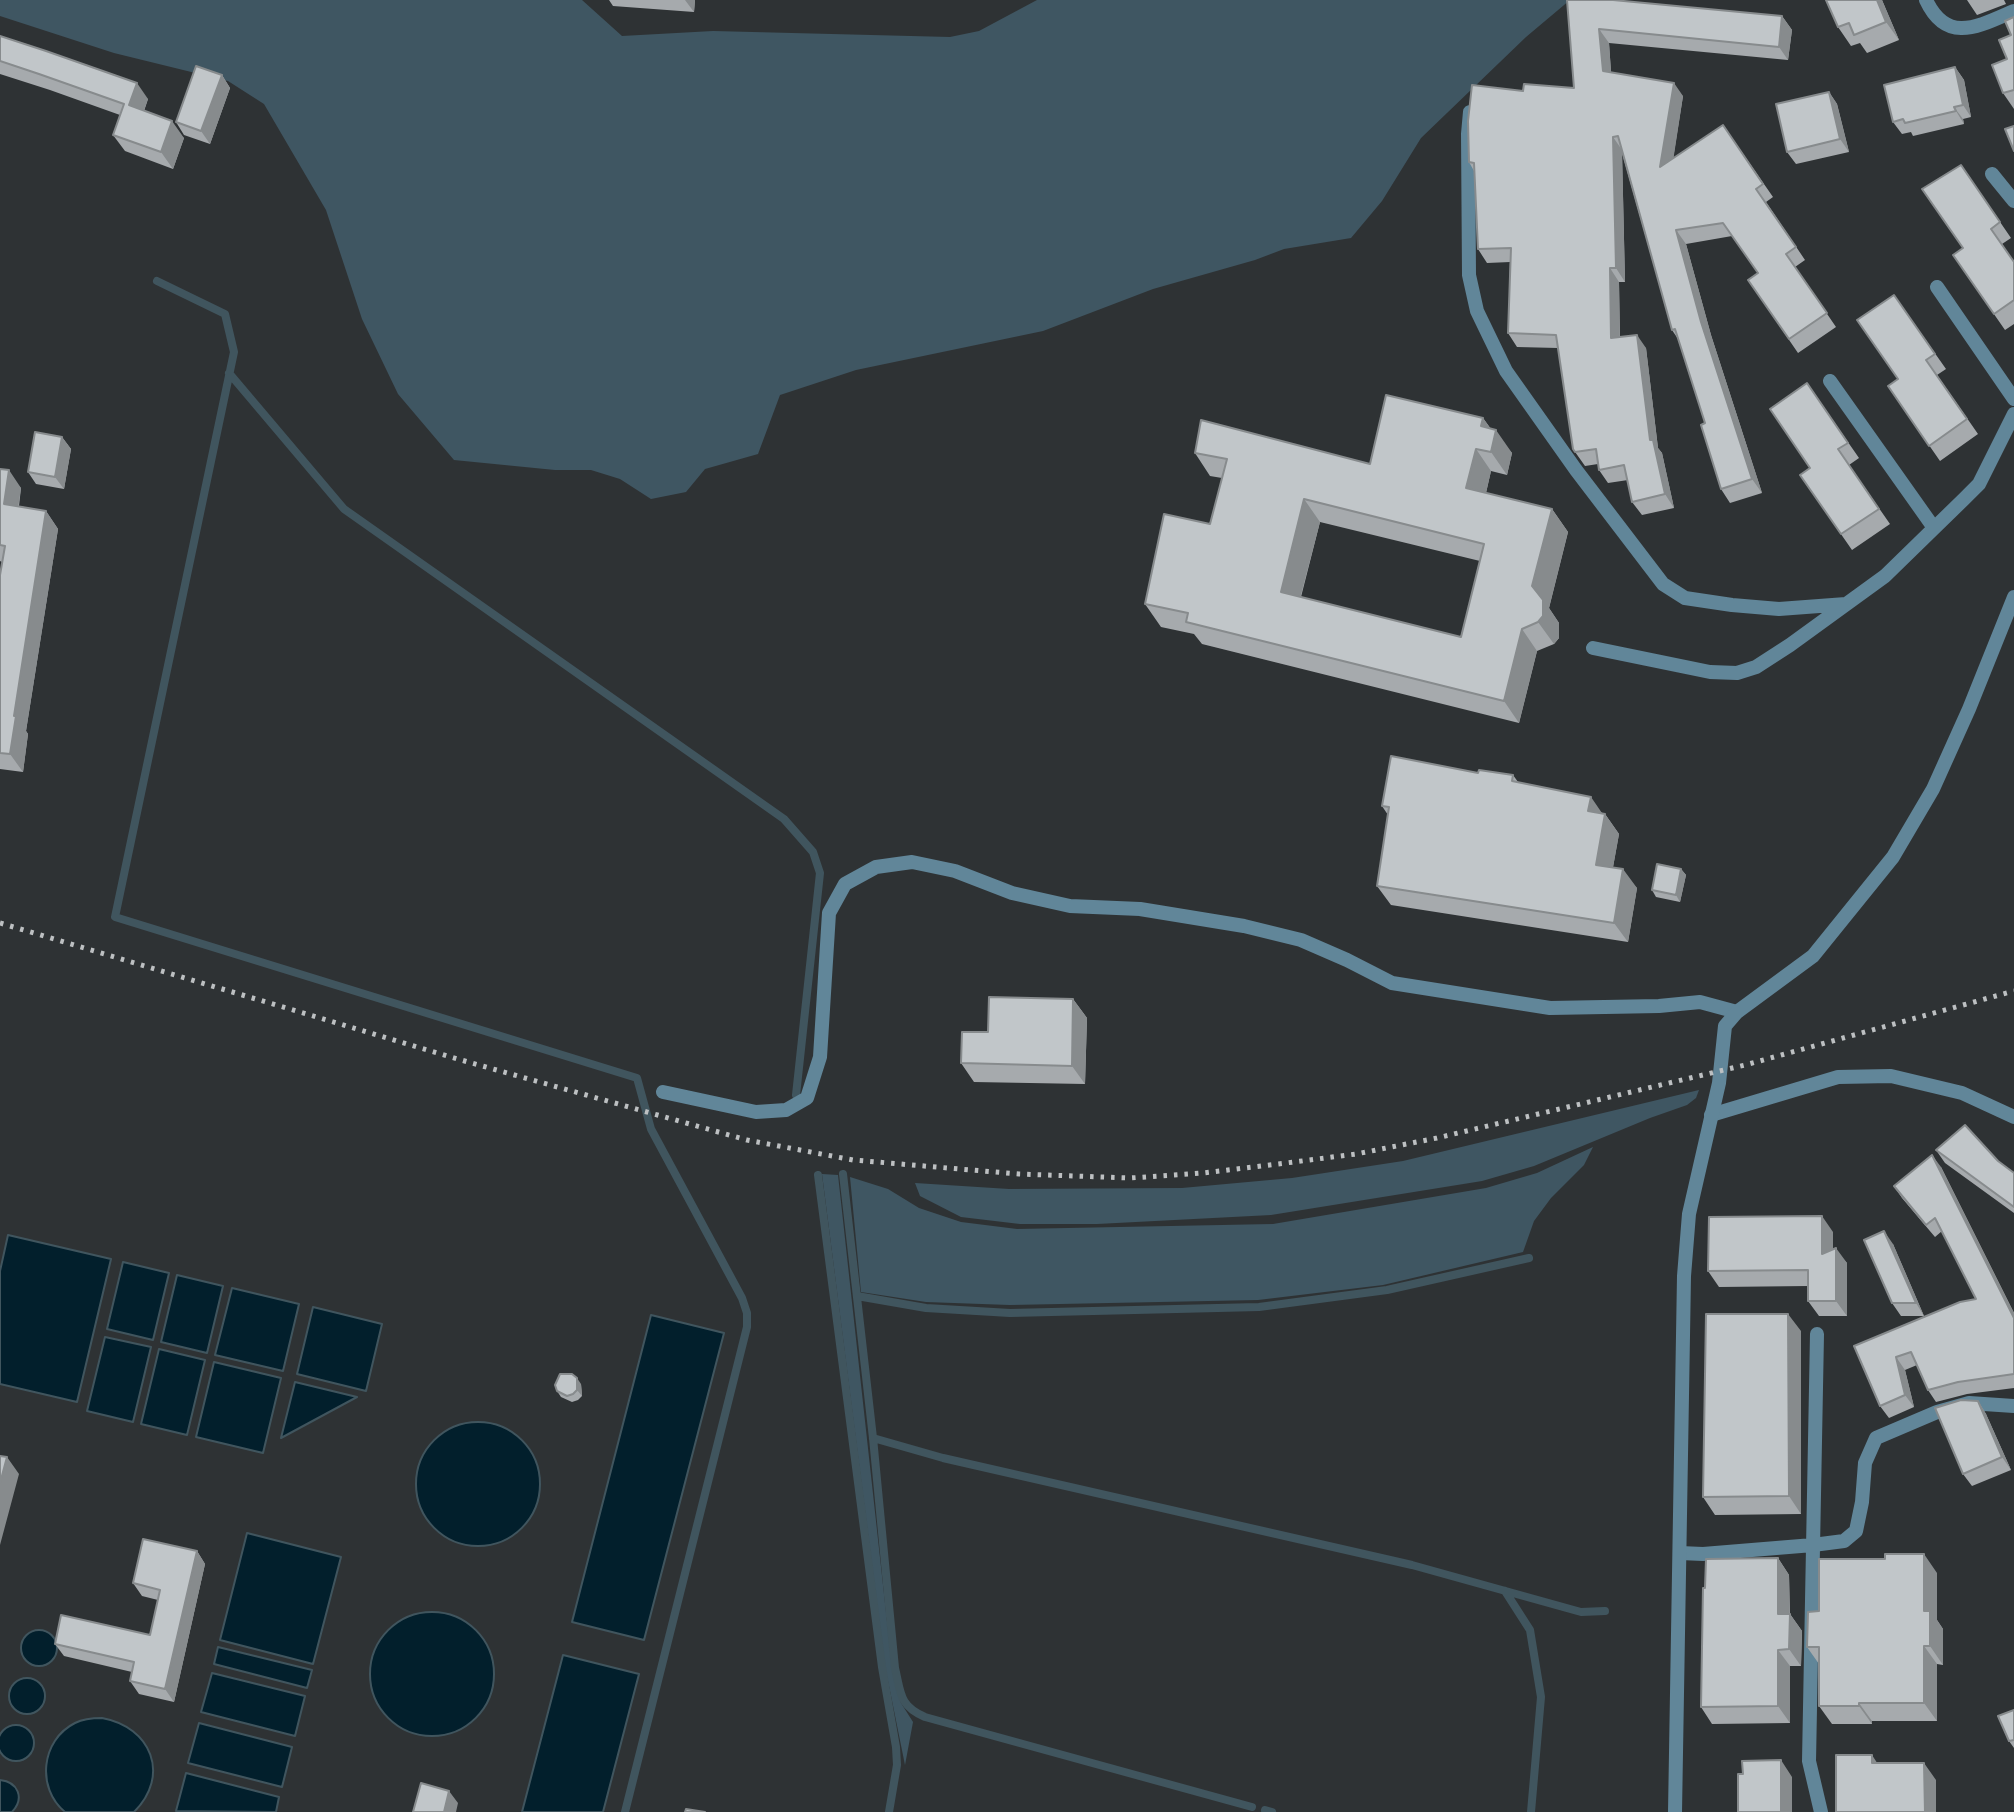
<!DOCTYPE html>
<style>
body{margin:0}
canvas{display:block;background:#2e3234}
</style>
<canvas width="2014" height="1812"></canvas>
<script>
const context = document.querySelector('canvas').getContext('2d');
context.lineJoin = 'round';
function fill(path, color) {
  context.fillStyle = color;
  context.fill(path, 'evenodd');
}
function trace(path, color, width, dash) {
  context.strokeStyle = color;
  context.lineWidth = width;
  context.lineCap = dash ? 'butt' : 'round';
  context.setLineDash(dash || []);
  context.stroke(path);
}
fill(new Path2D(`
 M0,0H582L622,36L713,31L950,37L979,31L1037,0H1570L1526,37L1421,138L1382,201L1351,238L1284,249L1255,260L1153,289L1043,331L856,370L780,395L758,454L705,469L686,492L651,499L620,479L591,470H555L454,460L398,394L362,319L326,210L264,104L228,81L114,53L0,16Z
 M1699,1090L1696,1098L1687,1105L1650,1118L1534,1166L1482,1181L1271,1215L1097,1224H1020L961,1217L920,1196L915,1183L1009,1189L1182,1188L1292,1178L1403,1161Z
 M1593,1147L1584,1165L1551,1198L1534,1221L1523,1252L1383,1285L1258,1300L1010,1305L926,1302L861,1292L850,1177L888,1189L919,1208L961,1222L1017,1229L1273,1224L1486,1188L1537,1173Z
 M822,1174L838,1175L892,1667L901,1703L913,1722L905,1765L885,1666Z`), '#3f5662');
const water = new Path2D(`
 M8,1235L111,1259L77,1402L0,1384V1271Z
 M123,1262L169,1273L153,1340L107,1329Z
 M177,1275L223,1286L207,1353L161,1342Z
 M232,1288L299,1304L283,1371L215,1355Z
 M313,1307L382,1324L366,1391L297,1374Z
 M651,1315L724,1333L644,1640L572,1622Z
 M105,1337L151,1347L133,1422L87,1411Z
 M159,1349L205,1360L187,1435L141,1424Z
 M214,1362L281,1378L263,1453L196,1437Z
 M295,1382L357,1397L281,1438Z
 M416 1484a62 62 0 1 1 124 0a62 62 0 1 1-124 0Z
 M247,1533L341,1557L313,1664L220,1640Z
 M370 1674a62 62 0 1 1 124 0a62 62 0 1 1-124 0Z
 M21 1648a18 18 0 1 1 36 0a18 18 0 1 1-36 0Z
 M218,1647L312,1670L307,1688L214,1664Z
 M563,1655L639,1674L603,1812H522Z
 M212,1673L305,1696L295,1736L201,1712Z
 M9 1696a18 18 0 1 1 36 0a18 18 0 1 1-36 0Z
 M102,1718C151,1727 171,1775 134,1812H65C36,1788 41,1740 75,1723C83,1719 93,1718 102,1718Z
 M199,1723L292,1747L282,1787L188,1763Z
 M-2 1743a18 18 0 1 1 36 0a18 18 0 1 1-36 0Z
 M186,1773L279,1797L276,1812L176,1811Z
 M0,1780C18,1782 25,1798 12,1812H0Z`);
fill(water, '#021f2c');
trace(water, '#40555e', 2);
trace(new Path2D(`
 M157,281L225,314L234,352L115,917L637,1078L651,1129L742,1298L747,1313V1327L625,1812
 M229,373L344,509L784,819L813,852L820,873L796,1095
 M843,1174L873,1438L895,1668C901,1693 899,1706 925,1717L1252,1807
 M818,1175L882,1667L896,1747L897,1765L889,1812
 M857,1296L926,1308L1010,1313L1259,1307L1387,1290L1529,1258
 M873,1438L943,1458L1412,1565L1581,1612L1605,1611
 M1505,1591L1530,1630L1541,1697L1531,1812
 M1265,1810L1272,1812`), '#40555e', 8);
trace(new Path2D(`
 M1926,0C1947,45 1979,26 2014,11
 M1470,112L1468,134L1469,275L1477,311L1506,371L1576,470L1663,584L1685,598L1732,605L1779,609L1846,604
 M1992,174L2014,201
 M1937,287L2014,399
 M1830,381L1934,528
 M1593,648L1710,672L1737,673L1756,667L1790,645L1885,576L1964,499L1979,484L2014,414
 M663,1092L756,1112L786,1110L807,1098L820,1057L829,913L845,884L876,867L912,862L955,871L1012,893L1070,906L1140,909L1244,926L1301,940L1347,960L1392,983L1550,1008L1659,1006L1700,1002L1737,1012
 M1711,1115L1838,1077L1891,1076L1962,1093L2014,1117
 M1817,1334L1809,1761L1821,1812
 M1680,1553L1703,1554L1813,1545L1844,1541L1856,1531L1862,1502L1865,1463L1876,1438L1937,1412L1969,1403L2014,1406`), '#618699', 14);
trace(new Path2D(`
 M1675,1812L1684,1276L1689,1214L1719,1083L1725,1026L1737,1012L1813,956L1893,857L1933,789L1969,709L2014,597`), '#618699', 14);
trace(new Path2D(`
 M0,923L468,1062L747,1140L853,1160L1019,1174L1130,1178L1203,1173L1286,1163L1356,1154L1437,1138L1745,1065L2014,991`), '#bdc0c2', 5, [3.5, 7]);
fill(new Path2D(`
 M609,0H695L694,12L613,6Z
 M1567,0L1782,16L1792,30L1788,60L1609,43L1611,72L1683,96L1673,159L1723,125L1773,197L1766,202L1805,260L1795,267L1836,327L1798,353L1748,280L1758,273L1732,236L1686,244L1711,335L1762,493L1730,503L1721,489L1705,423L1678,339L1672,330L1622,153L1625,282H1619L1620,337L1646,348L1658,448L1662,453L1674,508L1642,515L1632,502L1628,480L1608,483L1599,470L1598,464L1585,466L1573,449L1558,348L1517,347L1508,333L1510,262L1487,263L1478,249L1474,171L1469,162L1523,91L1574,88Z
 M1826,0H1882L1899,40L1867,53L1860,43L1851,46L1838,27Z
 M1967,0H2004L2006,4L1977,15Z
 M2014,17V109L2003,93L2007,59Z
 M0,36L148,99L144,111L184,138L173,169L125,151L113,135L120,115L50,90L0,74Z
 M1955,67L1964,80L1971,117L1963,119L1964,124L1913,136L1911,132L1902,134L1893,122Z
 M222,75L230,88L210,144L184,135L176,122Z
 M1829,92L1837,104L1849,152L1796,164L1787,152Z
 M1961,165L2011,238L2002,244L2014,262V324L2005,330L1953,255L1963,248Z
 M1894,295L1946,369L1937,375L1978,434L1940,461L1888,386L1898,379Z
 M1807,383L1859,458L1849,465L1890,524L1852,550L1800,475L1810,468Z
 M1483,418L1491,429L1512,453L1507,475L1491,471L1486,493L1552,509L1568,532L1549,608L1559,623V638L1554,644L1537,651L1519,723L1202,644L1194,634L1161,627L1145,604L1210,524L1222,478L1210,476L1195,453L1370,464ZM1320,522L1480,561L1461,637L1301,597Z
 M62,437L71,449L64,489L36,484L28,472Z
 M0,469L21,488L19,506L46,511L58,529L26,731L28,734L23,772L0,769V575L2,562L0,561Z
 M1478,773L1513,775L1518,782L1605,814L1619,834L1613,867L1637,888L1628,942L1391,905L1377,886L1388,815L1382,806Z
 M1681,869L1686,875L1680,902L1656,897L1652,890Z
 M1073,999L1087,1018L1085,1084L974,1082L961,1063L988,1032Z
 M1936,1150L2014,1173V1213L1945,1163Z
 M1941,1167L2014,1313V1388L1967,1394L1936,1402L1928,1390L1917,1365L1905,1370L1914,1407L1889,1418L1880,1406L1854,1346L1976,1299L1942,1231L1935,1237L1902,1198L1894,1186Z
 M1833,1232V1249L1847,1263V1316H1819L1808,1301V1286L1719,1287L1708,1271Z
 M1893,1244L1924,1316H1901L1892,1303Z
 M1801,1331V1514L1715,1515L1703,1497Z
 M581,1384L582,1396L578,1400L572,1402L561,1397L557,1391Z
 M1978,1401L1986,1414L2011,1470L1972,1486L1963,1474Z
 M197,1551L205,1564L174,1702L139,1694L130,1681L132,1672L64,1656L55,1644L150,1635L158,1600L142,1596L133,1583Z
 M1778,1558L1789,1575L1790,1614L1802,1631L1801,1666H1790V1723L1712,1724L1701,1707L1705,1588Z
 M1937,1573V1620L1943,1629V1665L1937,1664V1721H1872V1724H1832L1819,1706V1664L1807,1647L1819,1611Z
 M2014,1710V1748L2009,1741Z`), '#a6aaad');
fill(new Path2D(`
 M685,0H695L694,12Z
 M1877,0H1882L1899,40L1886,22Z
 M1782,16L1792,30L1788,60L1779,47Z
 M1599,29L1609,43L1612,85L1603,71Z
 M1955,67L1964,80L1971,117L1963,105Z
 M222,75L230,88L210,144L201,131Z
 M137,83L148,99L140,122L129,105Z
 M1674,83L1683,96L1670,181L1660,167Z
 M1829,92L1837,104L1849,152L1840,139Z
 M1954,107L1963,119L1964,124L1956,111Z
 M172,121L184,138L173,169L161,152Z
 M1613,137L1622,150L1625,282L1616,268Z
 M1676,230L1686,244L1711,335L1762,493L1752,479L1701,322Z
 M1610,268L1619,282L1620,351L1611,338Z
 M1637,335L1646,348L1658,448L1662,453L1674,508L1665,494L1650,440Z
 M1483,418L1495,435L1496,430L1512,453L1507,475L1491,452L1481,426Z
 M62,437L71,449L64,489L55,477Z
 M1476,449L1491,471L1482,510L1466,488Z
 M9,470L21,488L16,522L4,504Z
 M1304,499L1320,522L1296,614L1281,592Z
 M1552,509L1568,532L1549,608L1559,623V638L1554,644L1538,622L1532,586Z
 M46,511L58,529L26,731L28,734L23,772L10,754L14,716Z
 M1522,629L1537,651L1519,723L1504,701Z
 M1591,797L1604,816L1588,811Z
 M1605,814L1619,834L1610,884L1596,865Z
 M1623,869L1637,888L1628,942L1614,923Z
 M1681,869L1686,875L1680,902L1676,895Z
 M1073,999L1087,1018L1085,1084L1072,1066Z
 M1932,1155L1941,1167L2014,1313V1318Z
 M1822,1216L1833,1232V1269L1822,1254Z
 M1884,1231L1893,1244L1924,1316L1916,1303Z
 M1836,1248L1847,1263V1316L1836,1301Z
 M1788,1314L1801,1331V1514L1789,1496Z
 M1896,1357L1905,1370L1914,1407L1905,1395Z
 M577,1378L581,1384L582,1396L577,1390Z
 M1978,1401L1986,1414L2011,1470L2002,1457Z
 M7,1457L19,1474L0,1545V1483Z
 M197,1551L205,1564L174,1702L165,1689Z
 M1924,1554L1937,1573V1620L1943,1629V1665L1930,1646L1924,1611Z
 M1778,1558L1789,1575L1790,1631L1778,1614Z
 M1790,1614L1802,1631L1801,1666L1789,1649Z
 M1924,1646L1937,1664V1721L1924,1703Z
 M1778,1650L1790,1666V1723L1778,1706Z
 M1859,1703L1872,1721V1724L1859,1706Z
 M1872,1755L1883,1772L1872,1763Z
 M1781,1760L1792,1777V1812H1781Z
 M1924,1763L1936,1780V1812H1925Z
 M449,1791L458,1803L456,1812H444Z`), '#878b8d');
const building = new Path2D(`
 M1567,0H1613L1782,16L1779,47L1599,29L1603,71L1674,83L1660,167L1723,125L1763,184L1756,189L1796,247L1786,254L1827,313L1789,339L1748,280L1758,273L1723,223L1676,230L1701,322L1752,479L1721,489L1701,425L1705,423L1675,329L1672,330L1618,136L1613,137L1616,268H1610L1611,338L1637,335L1650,440H1653L1665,494L1632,502L1624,465L1599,470L1596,449L1575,452L1573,449L1556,335L1508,333L1511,248L1478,249L1474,163L1469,162L1468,121L1472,85L1523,91L1524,84L1574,88Z
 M1826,0H1877L1886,22L1854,35L1849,23L1838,27Z
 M2014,17V90L2003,93L1992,65L2007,59L1999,40L2011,35L2005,21Z
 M0,36L46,51L137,83L129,105L172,121L161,152L113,135L124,104L39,74L0,61Z
 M196,66L222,75L201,131L176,122Z
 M1955,67L1963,105L1954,107L1956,111L1905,123L1903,119L1893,122L1884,85Z
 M1829,92L1840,139L1787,152L1776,104Z
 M2014,126V151L2005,129Z
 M1961,165L2000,222L1991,229L2014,262V300L1994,314L1953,255L1963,248L1922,189Z
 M1894,295L1935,354L1926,360L1967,419L1929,446L1888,386L1898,379L1857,320Z
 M1807,383L1848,443L1838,449L1879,509L1841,534L1800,475L1810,468L1770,409Z
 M1386,395L1483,418L1481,426L1496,430L1491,452L1476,449L1466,488L1552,509L1532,586L1543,600V616L1538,622L1522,629L1504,701L1186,622L1188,613L1145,604L1164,514L1210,524L1227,459L1195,453L1201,420L1370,464ZM1304,499L1484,544L1461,637L1281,592Z
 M35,432L62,437L55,477L28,472Z
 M0,469L9,470L4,504L46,511L14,716H16L10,754L0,753V575L5,546L0,545Z
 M1391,756L1478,773L1479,770L1513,775L1512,781L1591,797L1588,811L1605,814L1596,865L1623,869L1614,923L1377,886L1389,807L1382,806Z
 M1657,864L1681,869L1676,895L1652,890Z
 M989,997L1073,999L1072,1066L961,1063L962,1032H988Z
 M1965,1125L1998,1161L2014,1173V1207L1936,1150Z
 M1932,1155L2014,1318V1374L1958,1382L1928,1390L1911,1352L1896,1357L1905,1395L1880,1406L1854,1346L1960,1302L1976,1299L1935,1218L1926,1225L1894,1186Z
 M1822,1216V1254L1836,1248V1301H1808V1270L1708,1271L1709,1217Z
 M1884,1231L1916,1303H1892L1864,1240Z
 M1706,1314H1788L1789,1496L1703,1497Z
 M560,1374H572L577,1378V1390L573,1394L567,1396L557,1391L555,1385Z
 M1961,1400L1978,1401L2002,1457L1963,1474L1935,1408Z
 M0,1456L7,1457L0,1483Z
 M143,1539L197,1551L165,1689L130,1681L134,1662L55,1644L61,1615L150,1635L160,1590L133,1583Z
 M1885,1554H1924V1611H1930V1646H1924V1703H1859V1706H1819V1647H1807L1808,1612L1819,1611V1559H1885Z
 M1778,1558V1614H1790L1789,1649L1778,1650V1706L1701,1707L1703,1588H1705L1706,1559Z
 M2014,1710V1740L2009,1741L1998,1716Z
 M1836,1755H1872V1763H1924L1925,1812H1836Z
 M1781,1760V1812H1738V1774H1743L1742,1761Z
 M421,1783L449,1791L444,1812H413Z
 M686,1809L705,1812H685Z`);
fill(building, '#c1c6c9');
trace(building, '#878b8d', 2);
</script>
